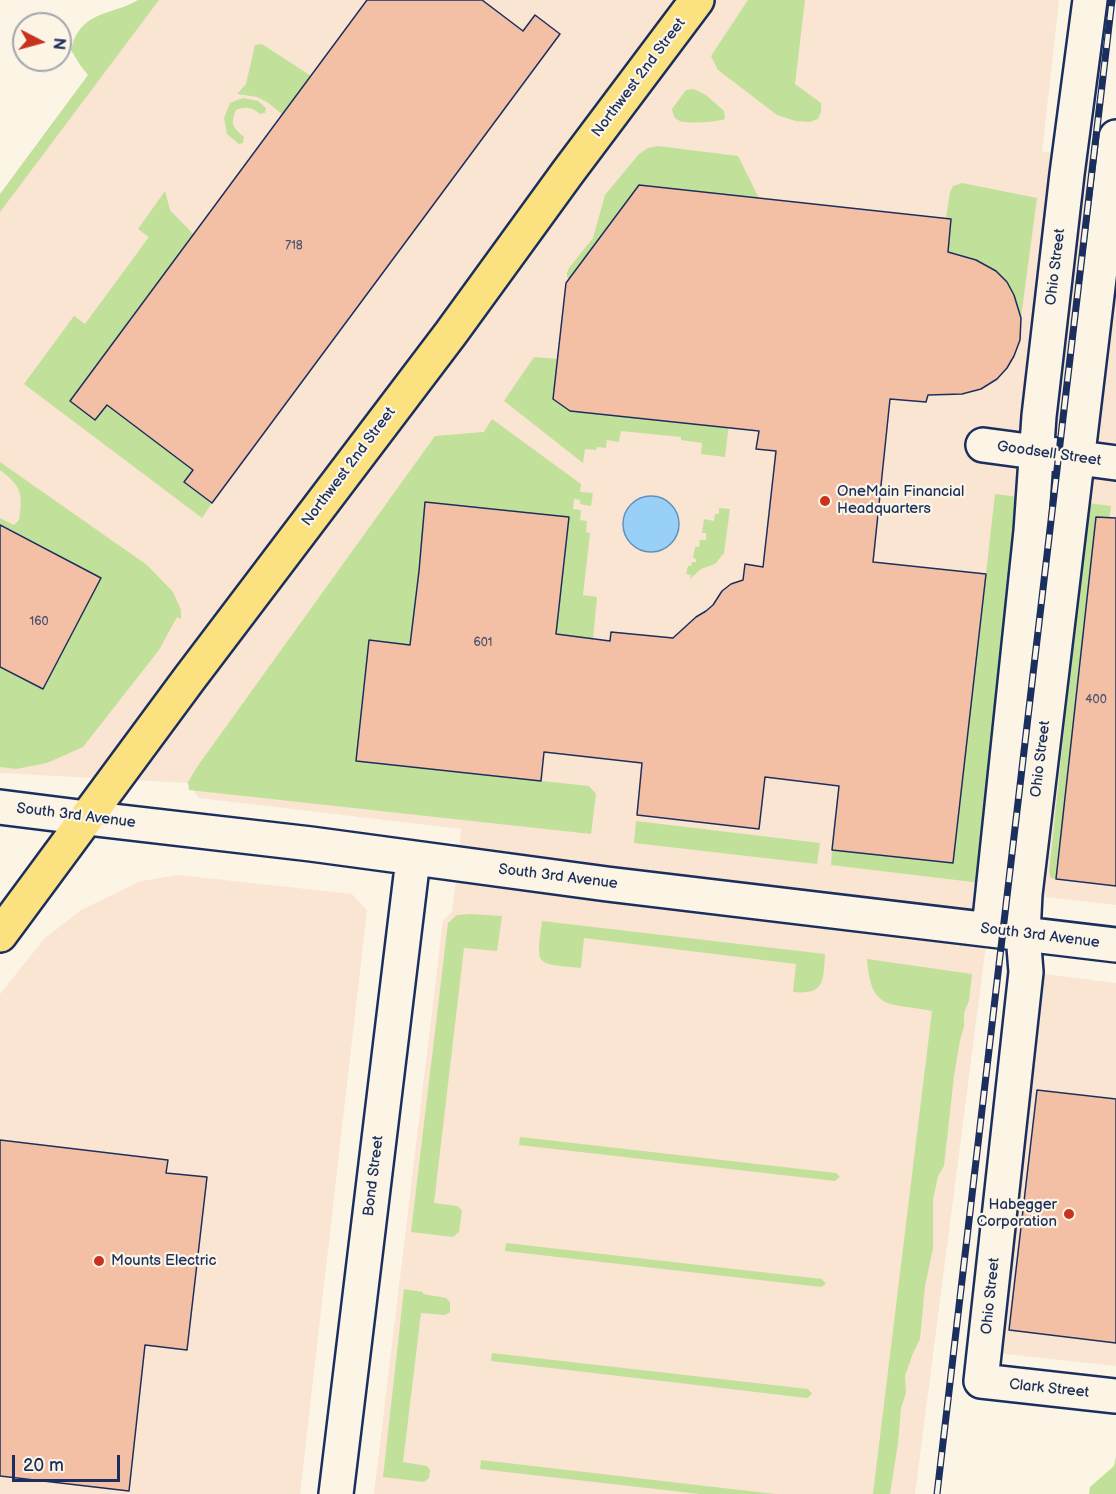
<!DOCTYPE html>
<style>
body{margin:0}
#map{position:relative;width:1116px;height:1494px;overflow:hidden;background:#fcf5e5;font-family:"Balsamiq Sans",sans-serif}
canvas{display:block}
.north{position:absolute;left:12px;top:12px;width:60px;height:60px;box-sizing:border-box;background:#fcf5e5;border:2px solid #a2a6af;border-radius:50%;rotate:96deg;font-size:16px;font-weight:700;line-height:24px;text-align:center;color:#1b2f5e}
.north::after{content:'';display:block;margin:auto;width:21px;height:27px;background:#c8321e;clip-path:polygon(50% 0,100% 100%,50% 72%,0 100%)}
.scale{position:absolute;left:12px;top:1455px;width:108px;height:27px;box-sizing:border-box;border:3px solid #1b2f5e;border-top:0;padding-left:8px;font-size:18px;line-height:21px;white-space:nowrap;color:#1b2f5e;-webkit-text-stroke:4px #fcf5e5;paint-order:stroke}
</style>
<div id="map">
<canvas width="1116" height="1494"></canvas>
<div class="north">N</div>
<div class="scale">20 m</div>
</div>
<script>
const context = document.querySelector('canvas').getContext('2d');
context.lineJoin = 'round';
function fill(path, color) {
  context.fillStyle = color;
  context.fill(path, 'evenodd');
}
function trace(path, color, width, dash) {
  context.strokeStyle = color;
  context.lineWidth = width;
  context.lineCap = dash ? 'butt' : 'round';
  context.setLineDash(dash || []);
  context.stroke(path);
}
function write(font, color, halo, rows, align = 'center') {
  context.font = font + ' "Balsamiq Sans",sans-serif';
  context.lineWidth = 4.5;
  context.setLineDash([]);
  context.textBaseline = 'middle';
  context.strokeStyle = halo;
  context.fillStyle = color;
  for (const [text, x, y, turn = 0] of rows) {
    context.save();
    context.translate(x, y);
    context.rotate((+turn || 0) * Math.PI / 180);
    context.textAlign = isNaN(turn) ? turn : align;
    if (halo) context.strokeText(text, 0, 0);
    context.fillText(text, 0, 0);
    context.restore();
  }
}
fill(new Path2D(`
 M144,0H1059L1042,152L1116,158V905L993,891L915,1494H374L443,920L452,912L458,864L461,829L199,798L187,783L0,773V194Z
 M179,875L352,894L367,910L300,1494H0V994L44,939L81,910L141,881Z
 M1037,973L1116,983V1366L995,1353Z`), '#f9e5d2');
fill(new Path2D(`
 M138,0H159L0,212V194L88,75L80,65L71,50C80,10 111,16 138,0Z
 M748,0H805L795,84L821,103V112L818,119L810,122L796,121L777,115L718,70L711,56Z
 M262,44L311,76L282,114L267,102L257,97L237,94L246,84L255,45Z
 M694,89L706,95L724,111L725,119C718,122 686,124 680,121C674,119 673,114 672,109L686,90Z
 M243,98L258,101L266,108L265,113L260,114C252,107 246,106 236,110C230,124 233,128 244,137L243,143L239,144L227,134L224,118L230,103Z
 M658,146L738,156L759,198L639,185L569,279L567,277V273L569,268L593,238L605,195L639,154L648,148Z
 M962,183L1037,198L1021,318C1019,311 1017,302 1014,295C1003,268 975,258 948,254L951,219L946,218L950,192L953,186Z
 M165,191L170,210L193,234L70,401L95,420L107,405L193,470L184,483L212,503L202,518L24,384L74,316L85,324L149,237L138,229Z
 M534,357L558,359L730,415L725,457L701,454L702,443L681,440V437L621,431L619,442L607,440L606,448L597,447L596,450L585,449L583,463L504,401Z
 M492,419L581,484L580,492L593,493L591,506L580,504V500L574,499L573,509L581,510L580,520L587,521L586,532L590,533L583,595L597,597L593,639L556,634L569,517L425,502L419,571L410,645L357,761L589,786L596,794L591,834L189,790L188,782L197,767L435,436L484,432Z
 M0,462L147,565L173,592L181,610V619L177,617L159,650L83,747L47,763L16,769L0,767V667L43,689L101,578L0,525V518L14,525L19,520C23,493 22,487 0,470Z
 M995,494L1026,498L981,883L831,865L832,850L953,863Z
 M1088,503L1111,506L1056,879L1051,878L1049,872Z
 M719,508L730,509L724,553L715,564L701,569L690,579L691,575L686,574L688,566H691L692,562H696V559L693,558L695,547H699L700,540H706V533H702L704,519L714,521L715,514H719Z
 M636,821L820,843L817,864L634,843Z
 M471,914L502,916L497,951L464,948L434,1203L457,1206L462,1210L459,1232L453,1237L411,1232L448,923L457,915Z
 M542,921L825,954C823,980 826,995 793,992L796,964L584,938L581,968C535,963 536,968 542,921Z
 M867,959L972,974L969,1001L964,1013V1027L960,1040L954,1076L944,1166L938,1176L933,1200V1248L925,1286L920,1339L913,1353L905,1376L906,1393L901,1408L898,1443L890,1494H873L932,1011C890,1002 871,1013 867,959Z
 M520,1137L836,1173L840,1177L835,1181L519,1145Z
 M506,1243L822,1279L826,1284L821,1287L505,1251Z
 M404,1289L423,1292V1294L446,1298L450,1302V1312L445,1315L421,1313L403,1462L427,1466L430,1470L429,1478L424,1482L383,1477Z
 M492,1353L808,1389L812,1394L807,1398L491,1361Z
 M1116,1456V1494H1089L1090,1487L1114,1466Z
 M481,1460L775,1494H700L480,1469Z`), '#c1e19a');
const water = new Path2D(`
 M623 524a28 28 0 1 1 56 0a28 28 0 1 1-56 0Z`);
fill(water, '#98d0f7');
trace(water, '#6690ba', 1.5);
const building = new Path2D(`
 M367,0H482L523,31L535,15L560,34L212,503L184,482L193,470L107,405L95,420L70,401Z
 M639,185L951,219L948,252L976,260L996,271L1007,282L1014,295L1021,318L1020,340L1014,356L1007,368L997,379L981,389L962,394L928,395L926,402L890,399L873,562L986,574L953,863L832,850L839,786L765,777L759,829L637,815L642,763L544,752L541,781L356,761L369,640L410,645L419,571L425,502L569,517L556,634L610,641L611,632L673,638L696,617L706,611L713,605L722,591L731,584L743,580L745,564L763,567L776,451L756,449L759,431L570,411L553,399L566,283Z
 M1096,517L1116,518V886L1056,879Z
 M0,525L101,578L43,689L0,667Z
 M1037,1090L1116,1099V1343L1009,1330Z
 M0,1140L168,1160L166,1173L207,1177L187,1350L145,1345L129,1491L0,1476Z`);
fill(building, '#f3c0a5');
trace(building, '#1b2f5e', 1.5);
const minor = new Path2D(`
 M1116,137C1087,390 1055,642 1025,894L1023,934L1026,972L981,1381L1116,1396
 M983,445L1116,463
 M0,807L87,818L311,844L607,884L1116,945
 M989,929L1031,531L1039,416L1067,174L1090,0
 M336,1494L413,859`);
const major = new Path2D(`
 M0,935L189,679L451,333L568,172L697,0`);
trace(minor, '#1b2f5e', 38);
trace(major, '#1b2f5e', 38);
trace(minor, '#fcf5e5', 33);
trace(major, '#fbe180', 33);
const rail = new Path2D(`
 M937,1494L1112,0`);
trace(rail, '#1b2f5e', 7);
trace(rail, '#fcf5e5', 4.5, [14]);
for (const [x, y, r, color] of [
 [825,501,6,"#c8321e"],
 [1069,1214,6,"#c8321e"],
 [99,1261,6,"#c8321e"]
]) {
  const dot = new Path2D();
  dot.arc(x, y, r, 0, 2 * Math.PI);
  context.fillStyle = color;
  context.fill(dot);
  trace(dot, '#fcf5e5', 2);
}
write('12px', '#515370', null, [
 ["718",294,246],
 ["160",39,622],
 ["601",483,643],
 ["400",1096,700]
]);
write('15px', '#1b2f5e', '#fcf5e5', [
 ["Northwest 2nd Street",639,78,-53],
 ["Ohio Street",1056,267,-83],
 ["Goodsell Street",1049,454,8],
 ["Northwest 2nd Street",349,467,-53],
 ["Ohio Street",1041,759,-83],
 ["South 3rd Avenue",76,816,7],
 ["South 3rd Avenue",558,877,7],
 ["South 3rd Avenue",1040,936,7],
 ["Bond Street",374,1176,-83],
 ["Ohio Street",991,1296,-84],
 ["Clark Street",1049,1389,6]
]);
write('15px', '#1b2f5e', '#fcf5e5', [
 ["OneMain Financial",837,492],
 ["Headquarters",837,509],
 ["Habegger",1057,1205,"right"],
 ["Corporation",1057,1222,"right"],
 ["Mounts Electric",111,1261]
], 'left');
</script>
